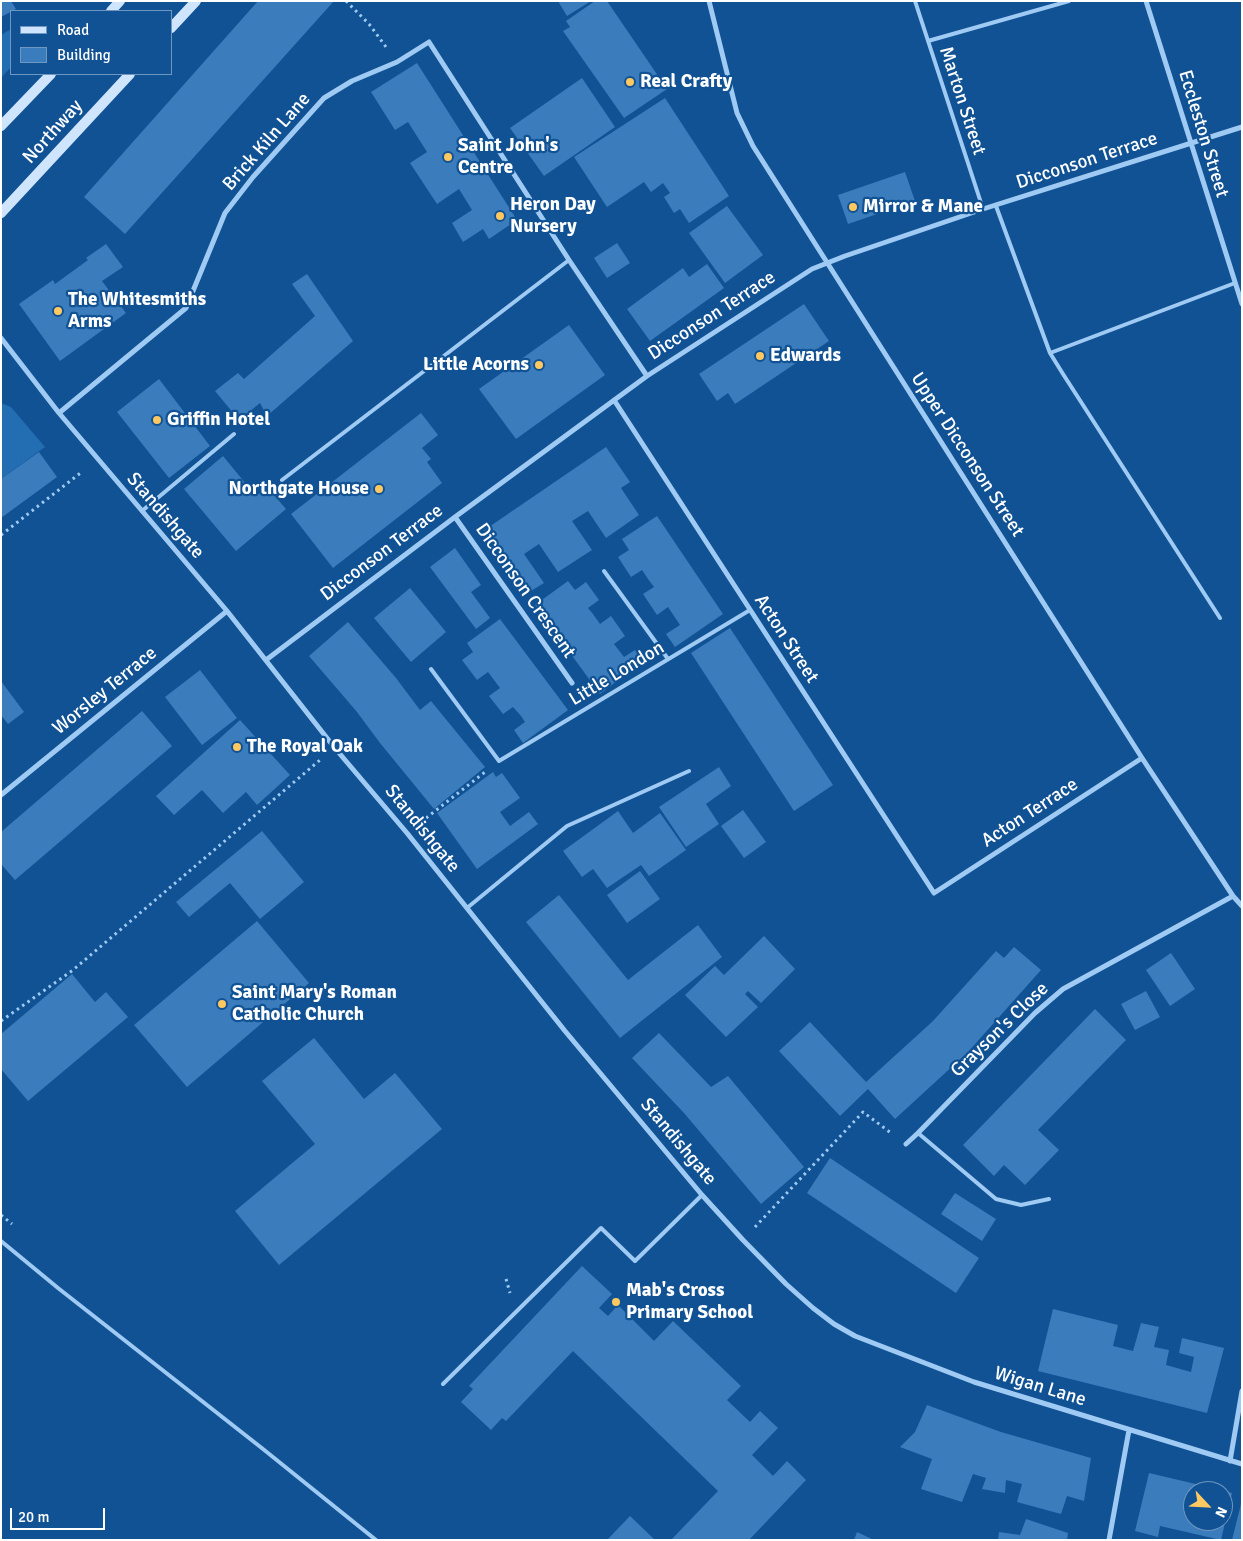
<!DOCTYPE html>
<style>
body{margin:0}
#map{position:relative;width:1243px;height:1541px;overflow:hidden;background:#115294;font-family:Signika,sans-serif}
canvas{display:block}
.frame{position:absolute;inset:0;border:2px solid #fff;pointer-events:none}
.legend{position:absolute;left:10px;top:10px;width:162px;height:65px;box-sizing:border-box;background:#115294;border:1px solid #7097bf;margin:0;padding:6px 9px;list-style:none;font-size:15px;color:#fff}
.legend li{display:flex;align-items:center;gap:10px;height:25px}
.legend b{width:25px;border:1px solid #7097bf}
.north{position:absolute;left:1183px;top:1481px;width:50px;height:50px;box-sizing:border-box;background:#115294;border:1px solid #7097bf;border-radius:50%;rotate:115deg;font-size:14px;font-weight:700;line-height:20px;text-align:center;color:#fff}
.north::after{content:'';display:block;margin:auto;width:18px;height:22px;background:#ffc861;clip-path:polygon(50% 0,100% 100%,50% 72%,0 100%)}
.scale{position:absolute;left:10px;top:1508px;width:95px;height:22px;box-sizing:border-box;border:2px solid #fff;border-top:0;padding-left:6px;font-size:15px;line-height:18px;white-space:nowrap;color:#fff;-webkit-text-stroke:4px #115294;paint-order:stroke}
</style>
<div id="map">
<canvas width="1243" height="1541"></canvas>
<div class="frame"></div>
<ul class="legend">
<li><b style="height:6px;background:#cfe5fd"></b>Road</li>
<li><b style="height:14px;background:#3a7cbc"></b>Building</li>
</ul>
<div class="north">N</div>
<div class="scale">20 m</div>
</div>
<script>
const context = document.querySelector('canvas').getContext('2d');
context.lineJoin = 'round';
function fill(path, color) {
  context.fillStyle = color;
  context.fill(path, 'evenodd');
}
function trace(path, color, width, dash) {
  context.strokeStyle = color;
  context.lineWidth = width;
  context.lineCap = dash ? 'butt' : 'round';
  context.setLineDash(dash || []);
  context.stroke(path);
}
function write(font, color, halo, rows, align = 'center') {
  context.font = font + ' Signika,sans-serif';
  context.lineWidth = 4.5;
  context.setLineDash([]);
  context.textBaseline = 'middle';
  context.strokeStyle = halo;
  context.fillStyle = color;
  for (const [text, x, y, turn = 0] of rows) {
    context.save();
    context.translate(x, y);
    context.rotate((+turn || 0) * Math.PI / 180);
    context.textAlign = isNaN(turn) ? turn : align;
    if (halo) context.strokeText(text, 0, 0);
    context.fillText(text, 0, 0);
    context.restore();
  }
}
fill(new Path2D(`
 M11,29V67L1,78V35Z
 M1,403L11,407L45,447L1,479Z`), '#236db3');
fill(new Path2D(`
 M1,1H11L16,9L1,17Z
 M258,1H334L125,234L84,197Z
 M558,1H591L567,16Z
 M595,1H607L667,89L624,118L563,31L570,27L566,21Z
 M417,63L517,220L489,239L483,229L463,242L452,223L472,210L459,189L437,204L410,163L427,152L408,122L395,130L371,92Z
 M582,78L615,127L544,176L510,128Z
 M665,98L729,196L689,223L680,209L674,213L664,197L670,193L663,183L651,192L644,182L607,207L574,157Z
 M905,172L915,201L848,224L838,195Z
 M727,206L763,255L725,283L689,233Z
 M617,243L630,263L607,278L594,258Z
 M106,244L123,267L102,281L126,313L60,361L19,304L53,280L55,284L88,260L86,258Z
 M707,264L724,288L650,341L627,309L683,268L689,277Z
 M307,274L353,341L267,416L260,403L239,420L215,391L238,373L244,379L315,316L292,284Z
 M804,304L829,341L735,404L728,393L717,401L699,374Z
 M569,325L605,375L516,439L479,389Z
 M159,379L210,446L169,478L117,412Z
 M421,413L438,435L422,448L431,459L427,462L442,483L333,568L291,514Z
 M606,447L630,482L621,488L639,515L606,538L588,511L572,521L592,550L558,572L539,544L524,554L544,583L526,594L483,531Z
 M39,452L57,477L1,518V479Z
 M223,456L256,496L267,487L286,509L236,551L184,489Z
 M657,516L723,614L675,647L666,634L680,625L668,607L657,615L643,594L654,587L648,579L642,570L631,577L618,557L629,550L622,539Z
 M455,548L481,585L471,592L490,618L476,629L430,567Z
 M568,581L575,590L586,582L599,600L588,608L593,614L600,624L611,616L625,636L614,644L624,657L635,650L643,661L600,694L535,605Z
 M410,588L446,632L411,662L374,618Z
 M500,619L568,710L523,743L514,730L525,722L521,716L513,707L503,714L489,696L500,688L488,672L477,680L462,660L473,652L467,643Z
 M348,622L396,678L420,710L431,701L485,767L434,809L380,743L357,712L309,656Z
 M730,628L833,785L794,811L691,653Z
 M200,670L237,718L202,745L165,697Z
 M1,681L24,712L8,724L1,715Z
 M142,711L172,746L15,880L1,864V832Z
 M240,720L290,775L257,805L246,792L223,813L202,790L174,815L156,796Z
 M719,767L731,786L706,804L719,824L686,847L659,807Z
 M493,772L496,777L502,773L520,798L500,812L510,826L529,812L538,824L477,869L437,813Z
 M743,810L766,842L744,858L721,826Z
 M618,811L633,833L660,813L686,850L649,876L641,865L607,888L593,869L582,877L563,851Z
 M262,831L304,882L260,919L230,883L189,917L176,902Z
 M640,871L660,899L627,923L607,895Z
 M559,895L628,980L698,925L722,957L620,1038L526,922Z
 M257,921L309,983L187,1087L134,1025Z
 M764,936L795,969L761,1003L748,991L745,994L758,1007L726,1037L685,995L715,966L724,975Z
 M1014,947L1041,970L968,1052L895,1119L868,1089L840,1116L779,1051L810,1022L866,1082L933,1021L996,951L1004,958Z
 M1171,953L1195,989L1170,1006L1146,970Z
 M72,974L95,1002L106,992L128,1017L28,1101L1,1069V1034Z
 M1146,991L1160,1017L1135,1030L1121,1004Z
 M1095,1009L1126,1040L1038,1130L1059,1150L1025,1185L1004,1165L994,1176L963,1145Z
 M659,1033L711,1087L728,1076L804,1167L761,1204L684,1113L632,1058Z
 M314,1038L364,1099L395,1073L442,1129L279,1265L235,1211L315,1144L262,1081Z
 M830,1158L979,1258L956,1293L807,1193Z
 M955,1193L996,1219L982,1241L941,1214Z
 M582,1266L612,1294L599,1308L608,1316L618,1305L654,1341L673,1321L741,1386L727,1400L750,1422L760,1411L778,1428L752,1455L773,1476L787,1461L806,1480L749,1540H671L718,1491L573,1351L506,1421L502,1418L491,1430L461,1402L473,1389L469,1386Z
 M1053,1309L1118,1325L1113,1346L1133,1351L1141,1323L1159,1327L1154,1347L1169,1350L1166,1365L1191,1372L1194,1357L1179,1353L1182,1338L1224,1348L1207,1413L1038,1371Z
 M927,1405L1001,1432L1091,1458L1084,1501L1067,1496L1061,1514L1017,1502L1022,1484L1006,1480L1005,1493L982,1489L986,1478L973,1474L962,1502L921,1489L932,1459L900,1447L915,1432Z
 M1149,1473L1221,1490L1193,1491V1521H1223V1491L1232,1493L1221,1540L1160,1526L1158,1537L1135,1531Z
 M1241,1504L1242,1540H1232Z
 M630,1516L655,1540H607Z
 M1026,1519L1068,1533L1067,1540H998L999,1532L1020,1535Z
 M857,1532L874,1540H854Z`), '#3a7cbc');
trace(new Path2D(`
 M346,1L369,24L386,47
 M1,535L83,471
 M421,822L485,772
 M1,1021L73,970L320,760
 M1,1215L12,1224
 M755,1227L863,1112L891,1133
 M506,1279L510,1293`), '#9fcaf3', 3, [2.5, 4]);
trace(new Path2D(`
 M915,1L983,209
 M928,41L1069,1
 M996,206L1050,353L1063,374L1220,618
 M1050,353L1235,283
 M282,480L569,260
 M142,511L234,434
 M604,571L668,659
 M431,669L499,761L750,610
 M467,908L567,826L689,771
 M918,1133L996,1199L1021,1205L1049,1199
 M1,1241L58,1288L263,1449L376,1540
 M443,1384L601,1228L635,1261L702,1195`), '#9fcaf3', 4);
trace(new Path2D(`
 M709,1L737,113L753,146L1142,758L1233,896L1242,906
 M1146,1L1242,304
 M1,338L59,413L227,611L334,747L407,833L565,1031L702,1195L743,1240L786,1284L813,1308L834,1324L855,1336L974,1382L1242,1464
 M614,400L934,893L1142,758
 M59,413L186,308L225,213L253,177L324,98L352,81L397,62L429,42L569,260L647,376
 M455,517L572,683
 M266,660L455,517L647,376L812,269L845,256L983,209L1242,127
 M1,795L227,611
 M906,1144L918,1133L1035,1013L1063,989L1233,896
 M1230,1461L1242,1391
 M1109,1540L1129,1430`), '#9fcaf3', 5);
trace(new Path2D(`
 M111,11L120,1
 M171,28L196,1
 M1,126L51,74
 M1,213L130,74`), '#cfe5fd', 10);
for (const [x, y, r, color] of [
 [630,82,5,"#ffc861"],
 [448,157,5,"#ffc861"],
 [853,207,5,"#ffc861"],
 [500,216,5,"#ffc861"],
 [58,311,5,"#ffc861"],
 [760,356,5,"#ffc861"],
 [539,365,5,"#ffc861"],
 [157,420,5,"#ffc861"],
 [379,489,5,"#ffc861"],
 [237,747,5,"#ffc861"],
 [222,1004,5,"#ffc861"],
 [616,1302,5,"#ffc861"]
]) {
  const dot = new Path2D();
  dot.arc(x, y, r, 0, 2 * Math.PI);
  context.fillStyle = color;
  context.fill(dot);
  trace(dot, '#115294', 2);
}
write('bold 19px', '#fff', '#115294', [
 ["Real Crafty",640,82],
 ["Saint John's",458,146],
 ["Centre",458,168],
 ["Heron Day",510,205],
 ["Nursery",510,227],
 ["Mirror & Mane",863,207],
 ["The Whitesmiths",68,300],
 ["Arms",68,322],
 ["Edwards",770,356],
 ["Little Acorns",529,365,"right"],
 ["Griffin Hotel",167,420],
 ["Northgate House",369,489,"right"],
 ["The Royal Oak",247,747],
 ["Saint Mary's Roman",232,993],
 ["Catholic Church",232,1015],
 ["Mab's Cross",626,1291],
 ["Primary School",626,1313]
], 'left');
write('19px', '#fff', '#115294', [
 ["Marton Street",962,101,72],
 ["Northway",53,132,-48],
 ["Eccleston Street",1203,134,73],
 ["Brick Kiln Lane",267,142,-49],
 ["Dicconson Terrace",1087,161,-18],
 ["Dicconson Terrace",712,316,-33],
 ["Upper Dicconson Street",967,455,57],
 ["Standishgate",165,516,49],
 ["Dicconson Terrace",382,553,-37],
 ["Dicconson Crescent",525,591,55],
 ["Acton Street",786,639,57],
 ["Little London",617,674,-31],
 ["Worsley Terrace",105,691,-39],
 ["Acton Terrace",1030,813,-33],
 ["Standishgate",422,829,51],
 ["Grayson's Close",1000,1030,-44],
 ["Standishgate",678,1142,50],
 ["Wigan Lane",1040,1387,17]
]);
</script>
